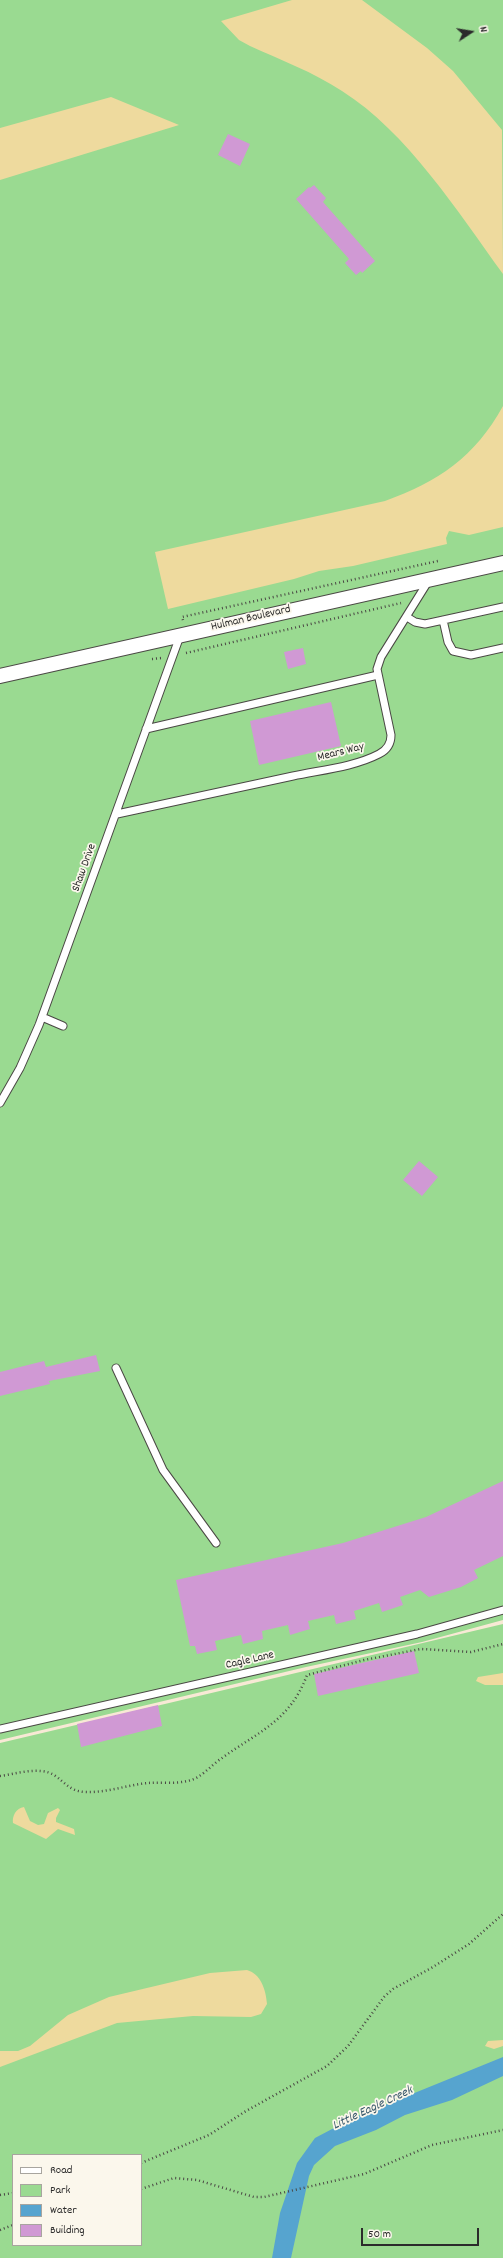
<!DOCTYPE html>
<style>
body{margin:0}
#map{position:relative;width:503px;height:2258px;overflow:hidden;background:#f8e9d5;font-family:Dekko,sans-serif}
canvas{display:block}
.legend{position:absolute;left:12px;top:2154px;width:130px;height:92px;box-sizing:border-box;background:#fbf7ec;border:1px solid #a8a59f;margin:0;padding:5px 7px;list-style:none;font-size:12px;color:#2b2b2b}
.legend li{display:flex;align-items:center;gap:8px;height:20px}
.legend b{width:20px;border:1px solid #a8a59f}
.north{position:absolute;left:451px;top:12px;width:40px;height:40px;-webkit-text-stroke:3px #fbf7ec;paint-order:stroke;rotate:78deg;font-size:11px;font-weight:700;line-height:16px;text-align:center;color:#2b2b2b}
.north::after{content:'';display:block;margin:auto;width:14px;height:18px;background:#2b2b2b;clip-path:polygon(50% 0,100% 100%,50% 72%,0 100%)}
.scale{position:absolute;left:361px;top:2228px;width:118px;height:18px;box-sizing:border-box;border:2px solid #2b2b2b;border-top:0;padding-left:5px;font-size:12px;line-height:14px;white-space:nowrap;color:#2b2b2b;-webkit-text-stroke:3px #fbf7ec;paint-order:stroke}
</style>
<div id="map">
<canvas width="503" height="2258"></canvas>
<ul class="legend">
<li><b style="height:5px;background:#fff"></b>Road</li>
<li><b style="height:11px;background:#9ada91"></b>Park</li>
<li><b style="height:11px;background:#56a4cf"></b>Water</li>
<li><b style="height:11px;background:#d099d4"></b>Building</li>
</ul>
<div class="north">N</div>
<div class="scale">50 m</div>
</div>
<script>
const context = document.querySelector('canvas').getContext('2d');
context.lineJoin = 'round';
function fill(path, color) {
  context.fillStyle = color;
  context.fill(path, 'evenodd');
}
function trace(path, color, width, dash) {
  context.strokeStyle = color;
  context.lineWidth = width;
  context.lineCap = dash ? 'butt' : 'round';
  context.setLineDash(dash || []);
  context.stroke(path);
}
function write(font, color, halo, rows, align = 'center') {
  context.font = font + ' Dekko,sans-serif';
  context.lineWidth = 3.5;
  context.setLineDash([]);
  context.textBaseline = 'middle';
  context.strokeStyle = halo;
  context.fillStyle = color;
  for (const [text, x, y, turn = 0] of rows) {
    context.save();
    context.translate(x, y);
    context.rotate((+turn || 0) * Math.PI / 180);
    context.textAlign = isNaN(turn) ? turn : align;
    if (halo) context.strokeText(text, 0, 0);
    context.fillText(text, 0, 0);
    context.restore();
  }
}
fill(new Path2D(`
 M0,0H503V1620L422,1642L306,1667L0,1740Z
 M503,1624V2258H0V1743ZM13,2155H141V2245H13Z`), '#9ada91');
fill(new Path2D(`
 M292,0H362L427,48L453,71L502,130L503,274C458,212 407,132 342,91C313,72 281,60 250,46L239,40L221,21Z
 M111,97L179,125L0,180V128Z
 M503,406V527L469,535L449,531L446,538L447,544L353,566L319,571L294,579L168,609L155,552L385,501C438,482 475,457 503,406Z
 M503,1673V1685H485L476,1681L478,1677Z
 M24,1807L30,1821L38,1825L44,1824L48,1813L58,1808L60,1810L56,1818V1822L74,1829L75,1835L58,1829L46,1839L13,1823C12,1816 16,1808 24,1807Z
 M247,1970C261,1974 266,1990 267,2004L261,2014L251,2017L193,2016L117,2023L0,2067V2051H18L30,2046L68,2015L109,1997L210,1973Z
 M503,2040V2046L494,2049L485,2046L488,2041Z`), '#eeda9e');
fill(new Path2D(`
 M503,2057V2076L452,2100L405,2115L376,2130L335,2146L314,2165L309,2176L291,2258H272L280,2213L297,2163L315,2138L353,2118Z`), '#56a4cf');
fill(new Path2D(`
 M228,134L250,144L240,166L218,155Z
 M314,185L326,198L323,202L375,261L362,273L361,271L356,275L345,263L349,259L296,199L309,187L310,188Z
 M303,648L306,664L288,669L284,652Z
 M331,702L341,746L259,765L250,721Z
 M419,1161L438,1177L422,1196L403,1180Z
 M96,1355L100,1371L49,1381L50,1384L0,1396V1372L44,1361L46,1367Z
 M503,1481V1556L474,1570L478,1578L461,1587L429,1597L420,1590L400,1597L403,1605L382,1612L379,1603L354,1611L356,1619L336,1624L334,1615L308,1621L310,1629L290,1635L288,1625L262,1631L263,1639L243,1644L241,1635L215,1641L217,1650L197,1654L195,1646H190L176,1580L343,1543L426,1517Z
 M414,1651L419,1673L318,1696L314,1674Z
 M158,1705L162,1726L81,1747L77,1724Z`), '#d099d4');
const lane = new Path2D(`
 M407,617L415,622L425,624L503,607
 M443,620L448,642L453,651L471,655L503,648
 M146,729L378,675
 M117,814C175,801 234,789 293,776C321,770 354,767 379,754C387,750 391,744 391,735L377,669L381,657L429,580
 M42,1017L63,1026
 M0,1103L20,1068L39,1025L180,636
 M116,1368L163,1470L216,1543
 M0,1729L417,1634L503,1610`);
const street = new Path2D(`
 M0,676L503,563`);
trace(lane, '#4a4844', 9);
trace(street, '#4a4844', 16);
trace(new Path2D(`
 M183,620L182,617L438,561
 M186,653L401,603
 M152,659L162,658
 M0,1776C15,1774 40,1766 54,1775C65,1782 69,1791 85,1792C106,1793 127,1785 148,1783C160,1782 175,1784 187,1781C201,1779 211,1765 222,1758C258,1732 290,1721 307,1675L364,1660L421,1649L471,1652L503,1644
 M141,2163L209,2135L246,2111L327,2066L348,2046L384,1997L393,1989L433,1967L469,1944L503,1914
 M141,2189L174,2178L197,2180L254,2197H264L364,2174L432,2145L503,2130
 M0,2195L13,2193
 M0,2230L13,2225`), '#4a4844', 2.5, [1, 3]);
trace(lane, '#fff', 7);
trace(street, '#fff', 14);
write('12px', '#2b2b2b', '#fbf7ec', [
 ["Hulman Boulevard",251,619,-13],
 ["Mears Way",341,753,-14],
 ["Shaw Drive",85,868,-70],
 ["Cagle Lane",250,1661,-13]
]);
write('italic 13px', '#3c5b6d', '#fbf7ec', [
 ["Little Eagle Creek",373,2109,-25]
]);
</script>
